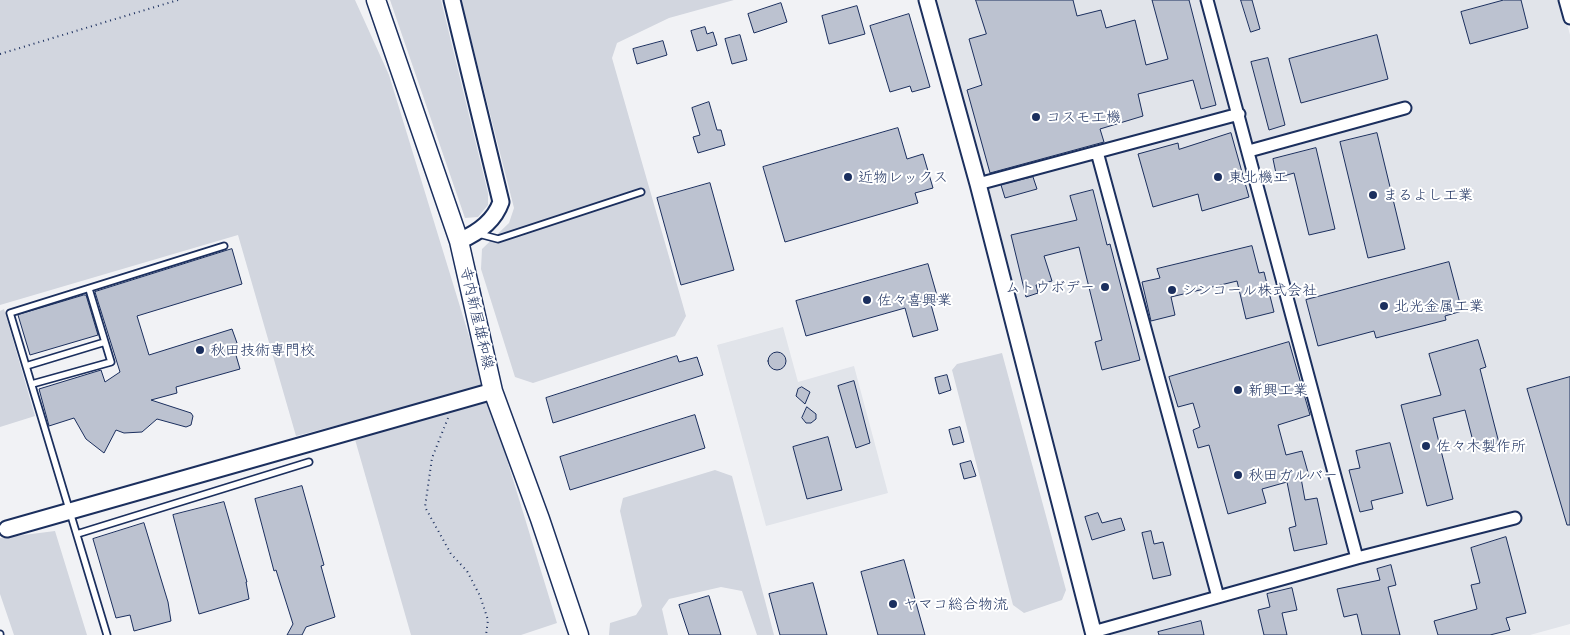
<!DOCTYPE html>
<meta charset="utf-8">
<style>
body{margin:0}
canvas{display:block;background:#f1f2f5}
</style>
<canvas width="1570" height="635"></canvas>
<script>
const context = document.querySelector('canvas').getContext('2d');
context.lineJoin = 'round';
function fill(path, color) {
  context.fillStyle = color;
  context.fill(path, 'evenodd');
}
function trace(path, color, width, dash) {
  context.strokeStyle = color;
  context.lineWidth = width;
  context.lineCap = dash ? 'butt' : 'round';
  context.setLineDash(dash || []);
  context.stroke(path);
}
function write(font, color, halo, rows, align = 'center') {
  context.font = font + ' Mali,"Klee One",sans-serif';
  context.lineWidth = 4;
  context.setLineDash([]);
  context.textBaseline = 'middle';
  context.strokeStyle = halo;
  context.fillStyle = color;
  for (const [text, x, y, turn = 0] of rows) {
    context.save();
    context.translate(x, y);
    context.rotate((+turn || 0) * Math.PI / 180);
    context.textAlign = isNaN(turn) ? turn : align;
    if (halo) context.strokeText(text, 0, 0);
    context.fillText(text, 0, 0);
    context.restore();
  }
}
fill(new Path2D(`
 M932,0H1561L1570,35V624L1530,635H1099Z
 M783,327L798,382L854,366L888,493L766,526L717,345Z`), '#e1e4ea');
fill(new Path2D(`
 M0,0H355L389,75L557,623L521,635H411L350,422L296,436L238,235L0,305Z
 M390,0H441L488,193V205L478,217L465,218Z
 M461,0H734L669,18L617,43L612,58L686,316L675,336L533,383L515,377L481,269L482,249L509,223L514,208Z
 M4,309L35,416L0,427V311Z
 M1002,353L1066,590L1062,600L1024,613L1013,605L952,370L957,364Z
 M715,470L732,476L774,635H757L742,591L721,587L669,599L662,609L668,635H609L610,623L636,615L642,606L620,511L623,498Z
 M55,531L87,635H14L0,594V538Z`), '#d2d6df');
const building = new Path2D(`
 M976,0H1073L1077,16L1101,10L1106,28L1135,20L1146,65L1168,59L1152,0H1189L1216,105L1201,109L1193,80L1138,94L1143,116L1100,129L1104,142L990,173L967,90L982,85L969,39L986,34Z
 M1241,0H1252L1260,29L1251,32Z
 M1504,0H1521L1528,28L1470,44L1461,12Z
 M781,3L787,22L754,33L748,14Z
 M857,6L865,34L829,44L822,16Z
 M909,14L930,87L912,92L910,86L890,92L870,26Z
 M705,27L707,34L713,32L717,45L697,51L691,31Z
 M740,35L747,60L732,64L725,39Z
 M1377,35L1388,79L1301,103L1289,59Z
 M663,41L667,55L637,64L633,49Z
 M1268,58L1285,125L1269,130L1251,62Z
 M709,102L717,130H721L725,145L698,153L693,137L700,135L692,108Z
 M898,128L907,159L923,154L933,188L915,193L918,203L785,242L763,167Z
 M1231,133L1249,197L1202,211L1198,194L1153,207L1138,154L1178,143L1179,149Z
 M1377,133L1405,249L1368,258L1340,142Z
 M1316,148L1335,229L1309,235L1294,173L1277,178L1273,159Z
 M1033,177L1037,189L1005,198L1001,185Z
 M710,183L734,270L681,285L657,198Z
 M1093,190L1107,245L1110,244L1140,360L1102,370L1095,342L1102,340L1079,247L1044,256L1052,281L1036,285L1038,293L1026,297L1011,235L1077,220L1070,196Z
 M1252,246L1259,273L1264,272L1274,312L1246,319L1237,281L1171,297L1175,315L1151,321L1142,282L1160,278L1157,269Z
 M232,249L242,284L137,316L149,355L232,329L237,343L233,345L240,369L176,387L177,393L151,400L191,413L193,416L191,425L186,427L157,419L142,432L124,433L116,430L104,453L86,439L74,418L49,426L39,389L101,370L105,382L120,372L95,292Z
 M1449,262L1462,311L1445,316L1446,320L1376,338L1374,331L1318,346L1306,300Z
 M928,264L938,299L930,301L938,330L913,337L905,308L806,336L796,301Z
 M84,295H86L98,335L30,355L18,315Z
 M1478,340L1486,367L1480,369L1499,443L1475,449L1465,410L1433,418L1453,499L1427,506L1401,405L1441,395L1429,354Z
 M1289,342L1310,415L1278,425L1286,455L1302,451L1309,476L1301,478L1305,500L1317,498L1327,544L1294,551L1289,528L1296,526L1287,482L1262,489L1266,503L1228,514L1209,445L1198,448L1193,430L1200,427L1193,403L1178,407L1169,377Z
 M768 361a9 9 0 1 1 18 0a9 9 0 1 1-18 0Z
 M677,356L679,362L697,357L703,375L553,423L546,398Z
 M947,375L951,390L939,394L935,378Z
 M1570,377V525H1567L1527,389Z
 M854,381L870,443L856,448L838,386Z
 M802,387L810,392L805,404L796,396L798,389Z
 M807,407L816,414V419L811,423H806L802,418Z
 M695,415L705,448L570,490L560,457Z
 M960,427L964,442L953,445L949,430Z
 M828,437L842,490L807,499L793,447Z
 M1390,443L1403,493L1371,501L1373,509L1360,512L1349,470L1360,468L1356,451Z
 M971,461L976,476L964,479L960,464Z
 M302,486L324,565L321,566L335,617L306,627L302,635H287L293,624L276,570L274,571L255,499Z
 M224,502L247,582H246L249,599L199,614L173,515Z
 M1098,513L1102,523L1121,518L1125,530L1092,540L1085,517Z
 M144,523L168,602L171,621L134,631L130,615L116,618L93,539Z
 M1151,531L1154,544L1163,542L1171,575L1153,579L1142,533Z
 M1506,537L1526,613L1506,618L1510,630L1490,635H1438L1434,621L1477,609L1471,585L1480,583L1471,548Z
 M904,560L925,635H878L861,572Z
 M1391,565L1396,585L1388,587L1400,635H1362L1357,614L1344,617L1337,589L1380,580L1377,569Z
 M813,583L827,635H780L769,594Z
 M1292,588L1297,610L1282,613L1287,635H1264L1258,610L1270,607L1267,594Z
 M709,596L721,635H689L679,605Z
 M1201,621L1204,635H1159L1158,632Z`);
fill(building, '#bcc2d0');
trace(building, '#1b2f5e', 1);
const lane = new Path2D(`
 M479,234L498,239L641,192
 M26,366L105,342
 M32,384L111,362L89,289
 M77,534L309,462
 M0,634V635
 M107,635L10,313L224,246`);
const street = new Path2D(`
 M1207,0L1357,558
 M1565,0L1570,18
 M1249,151L1405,108
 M1097,152L1218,597
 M978,184L1239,114
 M1093,632L1357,558L1515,518`);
const secondary = new Path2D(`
 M452,0L501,202C494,222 478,233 459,241
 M927,0L978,184L1094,635
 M7,529L493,391`);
const primary = new Path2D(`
 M376,0L459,241L493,391L540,519L579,635`);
trace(lane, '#1b2f5e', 9);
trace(street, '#1b2f5e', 15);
trace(secondary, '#1b2f5e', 19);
trace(primary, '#1b2f5e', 21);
trace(new Path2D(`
 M0,54L178,0
 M448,418L432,458L425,507L451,554L467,571L480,596L488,620L486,635`), '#1b2f5e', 2, [1, 4]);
trace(lane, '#fff', 5.5);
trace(street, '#fff', 11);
trace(secondary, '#fff', 15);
trace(primary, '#fff', 18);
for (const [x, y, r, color] of [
 [1036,117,5,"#1b2f5e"],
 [848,177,5,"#1b2f5e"],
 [1218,177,5,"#1b2f5e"],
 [1373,195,5,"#1b2f5e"],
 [1105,287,5,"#1b2f5e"],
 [1172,290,5,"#1b2f5e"],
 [867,300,5,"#1b2f5e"],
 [1384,306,5,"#1b2f5e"],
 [200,350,5,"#1b2f5e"],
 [1238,390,5,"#1b2f5e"],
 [1426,446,5,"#1b2f5e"],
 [1238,475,5,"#1b2f5e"],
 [893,604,5,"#1b2f5e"]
]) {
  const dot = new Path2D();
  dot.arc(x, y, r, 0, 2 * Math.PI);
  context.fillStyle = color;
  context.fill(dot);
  trace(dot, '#fff', 2);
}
write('15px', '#1b2f5e', '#fff', [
 ["コスモ工機",1046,117],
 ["近物レックス",858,177],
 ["東北機工",1228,177],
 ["まるよし工業",1383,195],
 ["ムトウボデー",1095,287,"right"],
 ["シンコール株式会社",1182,290],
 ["佐々喜興業",877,300],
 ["北光金属工業",1394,306],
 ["秋田技術専門校",210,350],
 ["新興工業",1248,390],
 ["佐々木製作所",1436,446],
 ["秋田ガルバー",1248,475],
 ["ヤマコ総合物流",903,604]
], 'left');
write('15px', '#1b2f5e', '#fff', [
 ["寺内新屋雄和線",477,318,77]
]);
</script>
